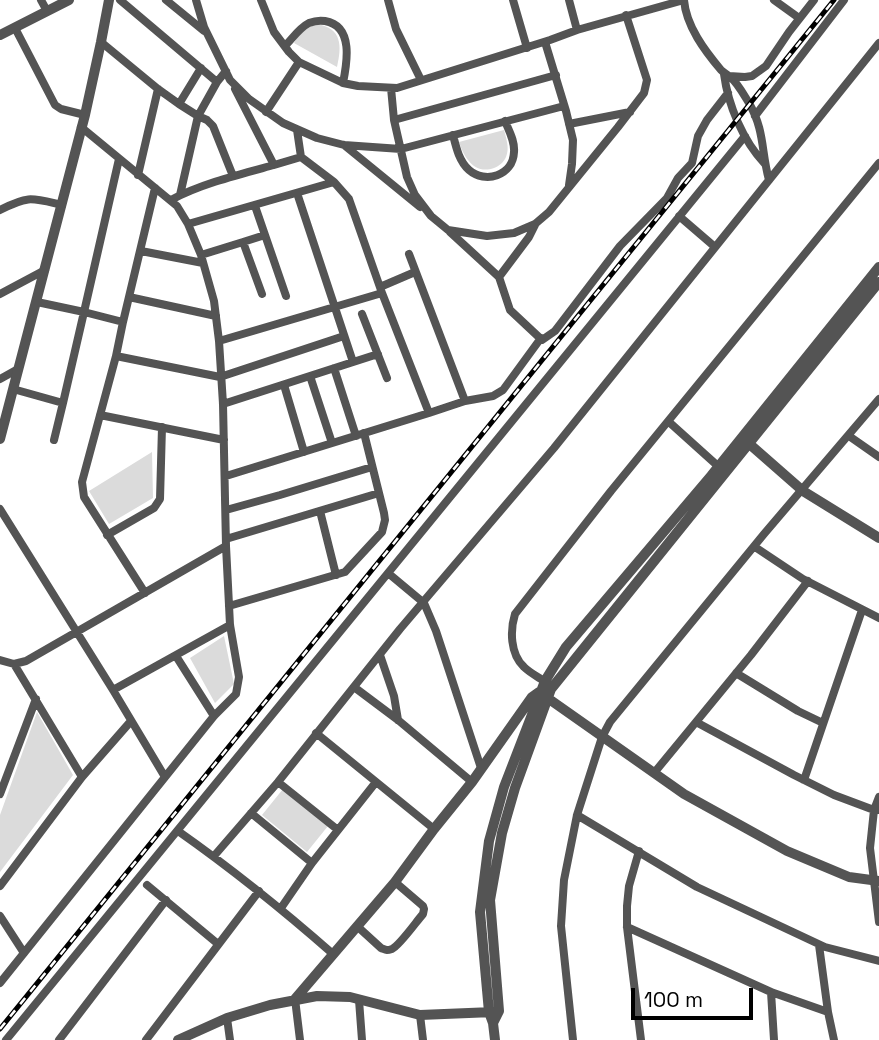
<!DOCTYPE html>
<style>
body{margin:0}
#map{position:relative;width:879px;height:1040px;overflow:hidden;background:#fff;font-family:"Space Grotesk",sans-serif}
canvas{display:block}
.scale{position:absolute;left:631px;top:988px;width:122px;height:32px;box-sizing:border-box;border:4px solid #000;border-top:0;padding-left:9px;font-size:21px;line-height:24px;white-space:nowrap;color:#000;-webkit-text-stroke:5px #fff;paint-order:stroke}
</style>
<div id="map">
<canvas width="879" height="1040"></canvas>
<div class="scale">100 m</div>
</div>
<script>
const context = document.querySelector('canvas').getContext('2d');
context.lineJoin = 'round';
function fill(path, color) {
  context.fillStyle = color;
  context.fill(path, 'evenodd');
}
function trace(path, color, width, dash) {
  context.strokeStyle = color;
  context.lineWidth = width;
  context.lineCap = dash ? 'butt' : 'round';
  context.setLineDash(dash || []);
  context.stroke(path);
}
fill(new Path2D(`
 M317,24C342,28 342,46 337,67L294,43L301,31Z
 M504,130C506,138 510,148 506,157C504,162 499,166 494,168C475,175 464,158 459,142Z
 M152,452L153,498L109,524L89,491Z
 M224,636L234,684L215,703L190,658Z
 M37,712L73,775L0,872V815Z
 M283,789L328,826L307,852L262,815Z`), '#dbdbdb');
trace(new Path2D(`
 M41,0L47,11
 M120,0L217,82L226,71
 M166,0L204,31
 M196,0L204,27L230,80L249,99L283,123L317,138L344,145L401,149L564,106
 M261,0L274,32L289,52L299,62L343,83L358,86L397,88L550,40L577,30L684,0
 M388,0L396,29L421,80
 M513,0L527,48
 M569,0L577,30
 M684,0C686,26 705,51 721,70C724,73 727,74 730,77C737,82 744,95 749,103C765,131 761,151 769,180
 M774,0L799,18
 M15,28L55,105L61,109L85,115
 M101,42L158,89L179,104L201,68
 M545,42L566,111L573,140L572,164L569,185
 M285,46C292,39 299,28 309,23C314,21 319,20 325,21C354,26 347,63 343,83
 M724,74C728,105 743,141 765,164
 M729,76L745,77L752,76L766,66L789,32L814,0
 M217,82L198,116L207,120L213,126L233,176
 M391,88L394,120L407,177L415,195L431,216L448,230L487,236L514,233L535,224L549,212L618,127L644,93L647,80L626,15
 M179,104L198,116L180,195
 M266,112L299,62
 M755,116L844,0
 M394,120L556,75
 M569,124L630,112
 M453,135C456,147 459,161 469,170C485,184 513,176 514,152C515,141 509,131 505,121
 M344,145L420,207
 M301,157L334,182
 M119,159L84,312L123,322L116,356L82,482L84,497L145,593
 M274,165L301,157L297,130
 M138,175L158,89
 M297,193L353,362
 M171,200C200,184 241,174 274,165L235,89
 M255,206L265,235
 M0,210C29,195 32,198 62,205
 M679,216L715,247
 M188,224L334,182L349,199L382,293L219,341
 M450,232L499,277L510,310L542,340L555,331L620,246L667,198L678,178L692,163L698,136L707,120L728,93
 M243,242L265,235L286,296
 M141,251L203,263
 M409,254L465,401
 M201,255L243,242L262,294
 M499,277L529,237L535,225
 M380,287L415,272
 M382,293L429,413L465,401L493,396L503,390L541,338
 M0,294L45,270
 M129,297L216,316
 M362,314L387,378
 M123,322L155,188
 M116,356L220,377L344,336
 M334,368L356,436
 M310,376L332,443
 M0,379L18,369
 M284,385L304,452
 M13,389L63,403L84,312L37,302
 M223,404L378,354
 M100,415L224,440
 M669,422L719,467
 M849,436L879,457
 M54,440L63,403
 M226,476L429,413
 M0,509L113,690L165,777
 M226,510L280,495L372,467
 M320,511L336,575
 M107,535L154,508L160,499L162,427
 M226,539L379,493
 M755,547L803,579L879,618
 M229,606L345,572L382,532L385,520L384,513L364,433
 M380,655L394,696L398,720
 M176,656L214,716
 M0,660L14,664L26,661L226,546L223,404L219,341L214,301L201,255L188,224L177,206L81,127
 M14,664L82,777
 M736,673L798,711L823,723
 M547,683C540,678 530,673 524,667C510,654 510,630 515,614L611,491L879,163
 M354,687L398,720L472,782
 M113,690L230,625
 M696,722L751,655L808,581
 M316,733L434,829
 M481,768L436,631L424,603L388,573L745,136
 M654,773L696,722L794,775L834,795L874,810H879
 M804,780L862,610
 M278,782L338,830
 M0,794L36,699
 M879,797L874,810L870,848L879,922
 M251,813L312,863
 M577,815L697,887L825,947L879,961
 M178,831C232,869 283,910 333,954
 M639,851L629,886L627,906V927L641,1040
 M214,856L278,782L400,629L554,448L879,43
 M147,885L218,944
 M0,886L82,777L131,721
 M281,908L312,863L376,782
 M0,916L24,953
 M358,927L381,948C386,950 386,951 392,949C400,945 416,922 423,914L424,909L423,906L395,882
 M627,927L771,992
 M819,945L828,1012
 M0,983L214,716L236,694L239,677L230,625L226,546
 M295,999L300,1040
 M359,1000L362,1040
 M420,1015L423,1040
 M227,1018L230,1040
 M6,1040L388,573
 M59,1040L166,900
 M146,1040L259,891
 M573,1040L561,926L564,880L577,815L602,737L610,722L628,700L764,534L879,399
 M774,1040L771,992L828,1012L834,1040`), '#545454', 8);
trace(new Path2D(`
 M0,35L69,0
 M0,439L85,115L101,42L109,0
 M746,441L803,491L879,538
 M295,999L395,882L434,829L472,782L532,697L539,692L684,794L787,851L849,877L879,881
 M493,1023L499,1011L490,900L502,833L515,788L551,689L879,282
 M178,1040L227,1018L270,1005L317,996L350,997L420,1015L493,1012
 M495,1040L493,1023L489,1012L480,912L489,841L504,787L545,681L566,647L711,476L879,267`), '#545454', 10);
const rail = new Path2D(`
 M0,1029L834,0`);
trace(rail, '#000', 5);
trace(rail, '#fff', 2.5, [8]);
</script>
